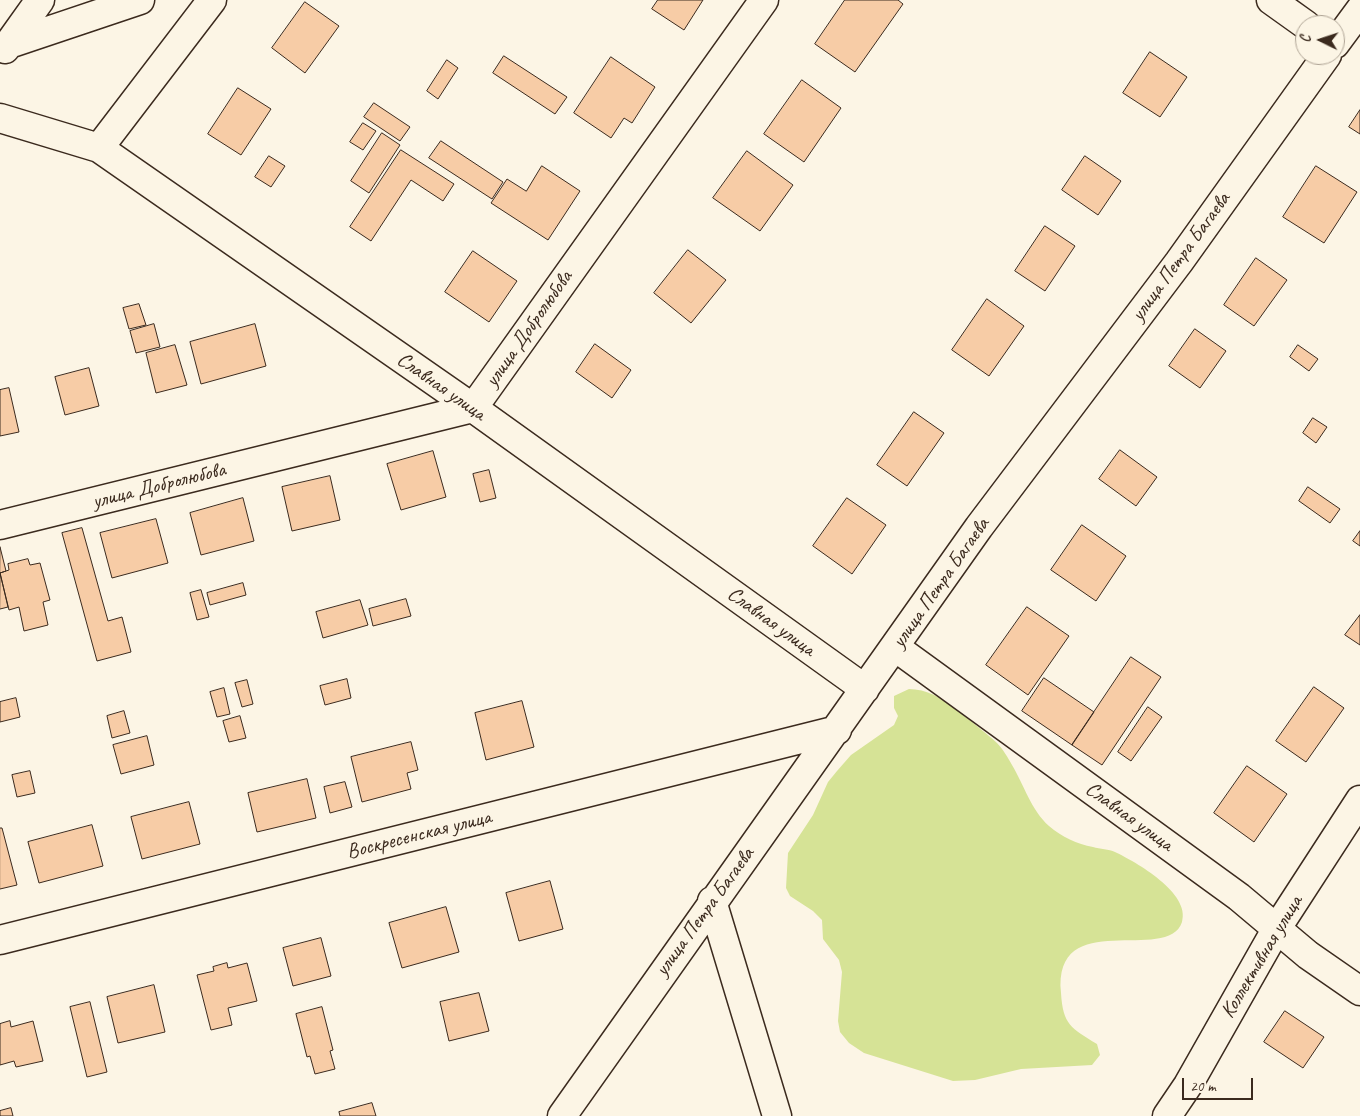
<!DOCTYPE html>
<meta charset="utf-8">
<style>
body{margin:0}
#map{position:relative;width:1360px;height:1116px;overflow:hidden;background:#fcf5e5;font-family:Caveat,sans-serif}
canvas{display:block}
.north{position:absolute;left:1295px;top:15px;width:50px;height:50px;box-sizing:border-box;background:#fcf5e5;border:1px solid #afa495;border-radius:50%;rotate:274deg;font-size:14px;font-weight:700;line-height:20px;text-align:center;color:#3b2a1e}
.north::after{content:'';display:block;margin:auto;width:18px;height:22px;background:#3b2a1e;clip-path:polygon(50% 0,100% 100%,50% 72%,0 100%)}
.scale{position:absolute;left:1182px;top:1078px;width:71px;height:22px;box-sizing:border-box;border:2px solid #3b2a1e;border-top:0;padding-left:6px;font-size:15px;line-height:18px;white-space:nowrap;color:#3b2a1e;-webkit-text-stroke:4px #fcf5e5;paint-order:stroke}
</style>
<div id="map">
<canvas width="1360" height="1116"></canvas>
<div class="north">С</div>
<div class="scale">20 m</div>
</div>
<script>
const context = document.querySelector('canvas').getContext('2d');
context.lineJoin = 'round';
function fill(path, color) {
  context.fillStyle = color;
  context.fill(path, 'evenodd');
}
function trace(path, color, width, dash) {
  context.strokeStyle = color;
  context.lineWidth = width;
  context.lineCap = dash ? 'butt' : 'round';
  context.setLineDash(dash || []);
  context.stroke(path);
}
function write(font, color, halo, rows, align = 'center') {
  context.font = font + ' Caveat,sans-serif';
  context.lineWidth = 4;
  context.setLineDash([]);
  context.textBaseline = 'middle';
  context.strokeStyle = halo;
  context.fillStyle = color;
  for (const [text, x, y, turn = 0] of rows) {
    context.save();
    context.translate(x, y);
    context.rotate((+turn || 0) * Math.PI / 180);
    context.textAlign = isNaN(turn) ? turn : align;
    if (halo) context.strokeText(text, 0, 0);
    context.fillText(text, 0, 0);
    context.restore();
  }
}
fill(new Path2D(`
 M909,689C917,689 926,691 934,695C945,700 988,734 997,743C1003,749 1008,758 1012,765C1024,785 1031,810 1049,826C1062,837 1077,844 1093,847C1100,849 1109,849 1115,852C1136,862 1191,893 1182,922C1168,965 1053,905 1061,993C1063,1025 1071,1028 1097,1044L1100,1055L1092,1065L1021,1069L975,1080L953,1081L864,1053L849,1043L840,1032L838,1021L842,972L839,960L823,939L822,920L813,911L790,896L786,888L788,853L813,815L828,782L837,771L851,755L894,725L898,716L894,708V696Z`), '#d6e396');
const building = new Path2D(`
 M658,0H703L684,30L652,9Z
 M845,0H898L903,4L855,72L815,44Z
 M305,2L339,26L305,73L272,48Z
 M1150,52L1187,77L1160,117L1123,93Z
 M504,56L567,97L555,114L493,73Z
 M611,57L655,87L632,123L624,118L611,138L574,113Z
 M447,60L458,68L438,99L427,91Z
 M802,80L841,108L804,162L764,134Z
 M238,88L271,109L241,155L208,134Z
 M374,103L410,127L400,141L364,117Z
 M1360,110V134L1349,127Z
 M363,123L376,131L363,150L350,142Z
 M382,133L400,145L369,193L351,181Z
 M441,141L503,182L492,199L429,158Z
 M401,150L454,184L443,201L411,180L371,241L350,227Z
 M747,151L793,185L760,231L713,198Z
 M269,156L285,166L271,187L255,177Z
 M1085,156L1121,181L1098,215L1062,190Z
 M542,166L580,191L548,240L491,203L507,179L526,191Z
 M1316,166L1357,192L1324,243L1283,217Z
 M1045,226L1075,246L1045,291L1015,271Z
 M688,250L726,280L691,323L654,293Z
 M473,251L517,281L489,322L445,292Z
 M1256,258L1287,280L1254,326L1224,305Z
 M987,299L1024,326L989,376L952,350Z
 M139,304L146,325L129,329L123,308Z
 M154,324L160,347L136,353L130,331Z
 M255,324L266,366L201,384L190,342Z
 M1195,329L1226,351L1200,388L1169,366Z
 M595,344L631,370L612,398L576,372Z
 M175,345L187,385L156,393L146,353Z
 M1298,345L1318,359L1309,371L1290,357Z
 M89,368L99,406L65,415L55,377Z
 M9,388L19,432L0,436V390Z
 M914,412L944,433L907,486L877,465Z
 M1313,418L1327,427L1316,443L1303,433Z
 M1120,450L1157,477L1136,506L1099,479Z
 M433,451L446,497L401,510L387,464Z
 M489,470L496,498L480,502L473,474Z
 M330,476L340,520L292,531L282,487Z
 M1308,487L1340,509L1330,523L1299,501Z
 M243,498L254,541L201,555L190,513Z
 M847,498L886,525L852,574L813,546Z
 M156,519L168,563L112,578L100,533Z
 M1082,525L1126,556L1096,601L1051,570Z
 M82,528L108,621L122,617L131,652L97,661L62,533Z
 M1360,531V546L1353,541Z
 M0,547L6,571L0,573Z
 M28,559L30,565L40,563L50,600L43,602L48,625L24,631L19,607L9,610L0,573L9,570L8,564Z
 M0,573L8,607L0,609Z
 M243,583L246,595L210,605L207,593Z
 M201,590L209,617L197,620L190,593Z
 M406,599L411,616L373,626L369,609Z
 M360,600L368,625L323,638L316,612Z
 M1027,607L1069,636L1028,695L986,665Z
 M1360,615V645L1345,635Z
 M1131,657L1161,677L1102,765L1072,745Z
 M1044,678L1094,712L1072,745L1022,711Z
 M347,679L351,698L325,705L320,686Z
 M247,680L253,704L242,707L235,683Z
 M1314,687L1344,708L1306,762L1276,741Z
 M224,688L230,714L217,717L210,692Z
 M16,698L20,717L0,722V702Z
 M522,701L534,747L486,760L475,713Z
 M1148,707L1162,717L1131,761L1118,752Z
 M124,711L130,733L112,738L107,716Z
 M240,716L246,738L229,742L223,721Z
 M147,736L154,765L121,774L113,745Z
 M411,742L418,770L407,773L411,789L362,802L351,757Z
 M1247,766L1287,794L1254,842L1214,813Z
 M30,771L35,793L17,797L12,775Z
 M307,779L316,818L257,832L248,793Z
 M345,782L352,807L330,813L324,787Z
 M189,802L200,844L142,859L131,817Z
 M92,825L103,866L39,883L28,842Z
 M0,828H2L17,885L0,889Z
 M550,881L563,929L519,941L506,893Z
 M446,907L459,952L402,968L389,923Z
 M321,938L331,976L293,986L283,948Z
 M227,963L228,968L247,963L257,1001L228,1008L232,1025L211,1030L197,975L214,971L213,967Z
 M154,985L165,1032L118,1043L107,997Z
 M479,993L489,1031L449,1041L440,1002Z
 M90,1002L107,1072L87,1077L70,1007Z
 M322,1007L333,1050L330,1051L335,1069L315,1074L310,1056L307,1057L296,1014Z
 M1285,1011L1324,1037L1303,1068L1264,1042Z
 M10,1021L11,1027L33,1021L43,1061L16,1067L14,1061L0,1065V1024Z
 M372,1103L376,1116H340L339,1112Z
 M11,1108L13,1116H0V1111Z`);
fill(building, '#f7cca6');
trace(building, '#3b2a1e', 1);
const minor = new Path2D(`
 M1271,0L1306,25
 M1335,44L1360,10
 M0,47L140,0
 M5,49L40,0
 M0,118L99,148L473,408L865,689
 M99,148L212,0
 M0,525L473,408L764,0
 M895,647L1239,897L1308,955L1360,991
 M712,901L777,1116
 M0,940L837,730
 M562,1116L979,527L1179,262L1327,55
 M1167,1116L1188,1085L1277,928L1360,800`);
trace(minor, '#3b2a1e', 31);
trace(minor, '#fcf5e5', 28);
write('21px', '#3b2a1e', '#fcf5e5', [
 ["улица Петра Багаева",1181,257,-54],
 ["улица Добролюбова",529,329,-55],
 ["Славная улица",441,387,35],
 ["улица Добролюбова",159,486,-14],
 ["улица Петра Багаева",941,583,-55],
 ["Славная улица",771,622,36],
 ["Славная улица",1129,817,36],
 ["Воскресенская улица",419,835,-14],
 ["улица Петра Багаева",705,912,-54],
 ["Коллективная улица",1262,957,-59]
]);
</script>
